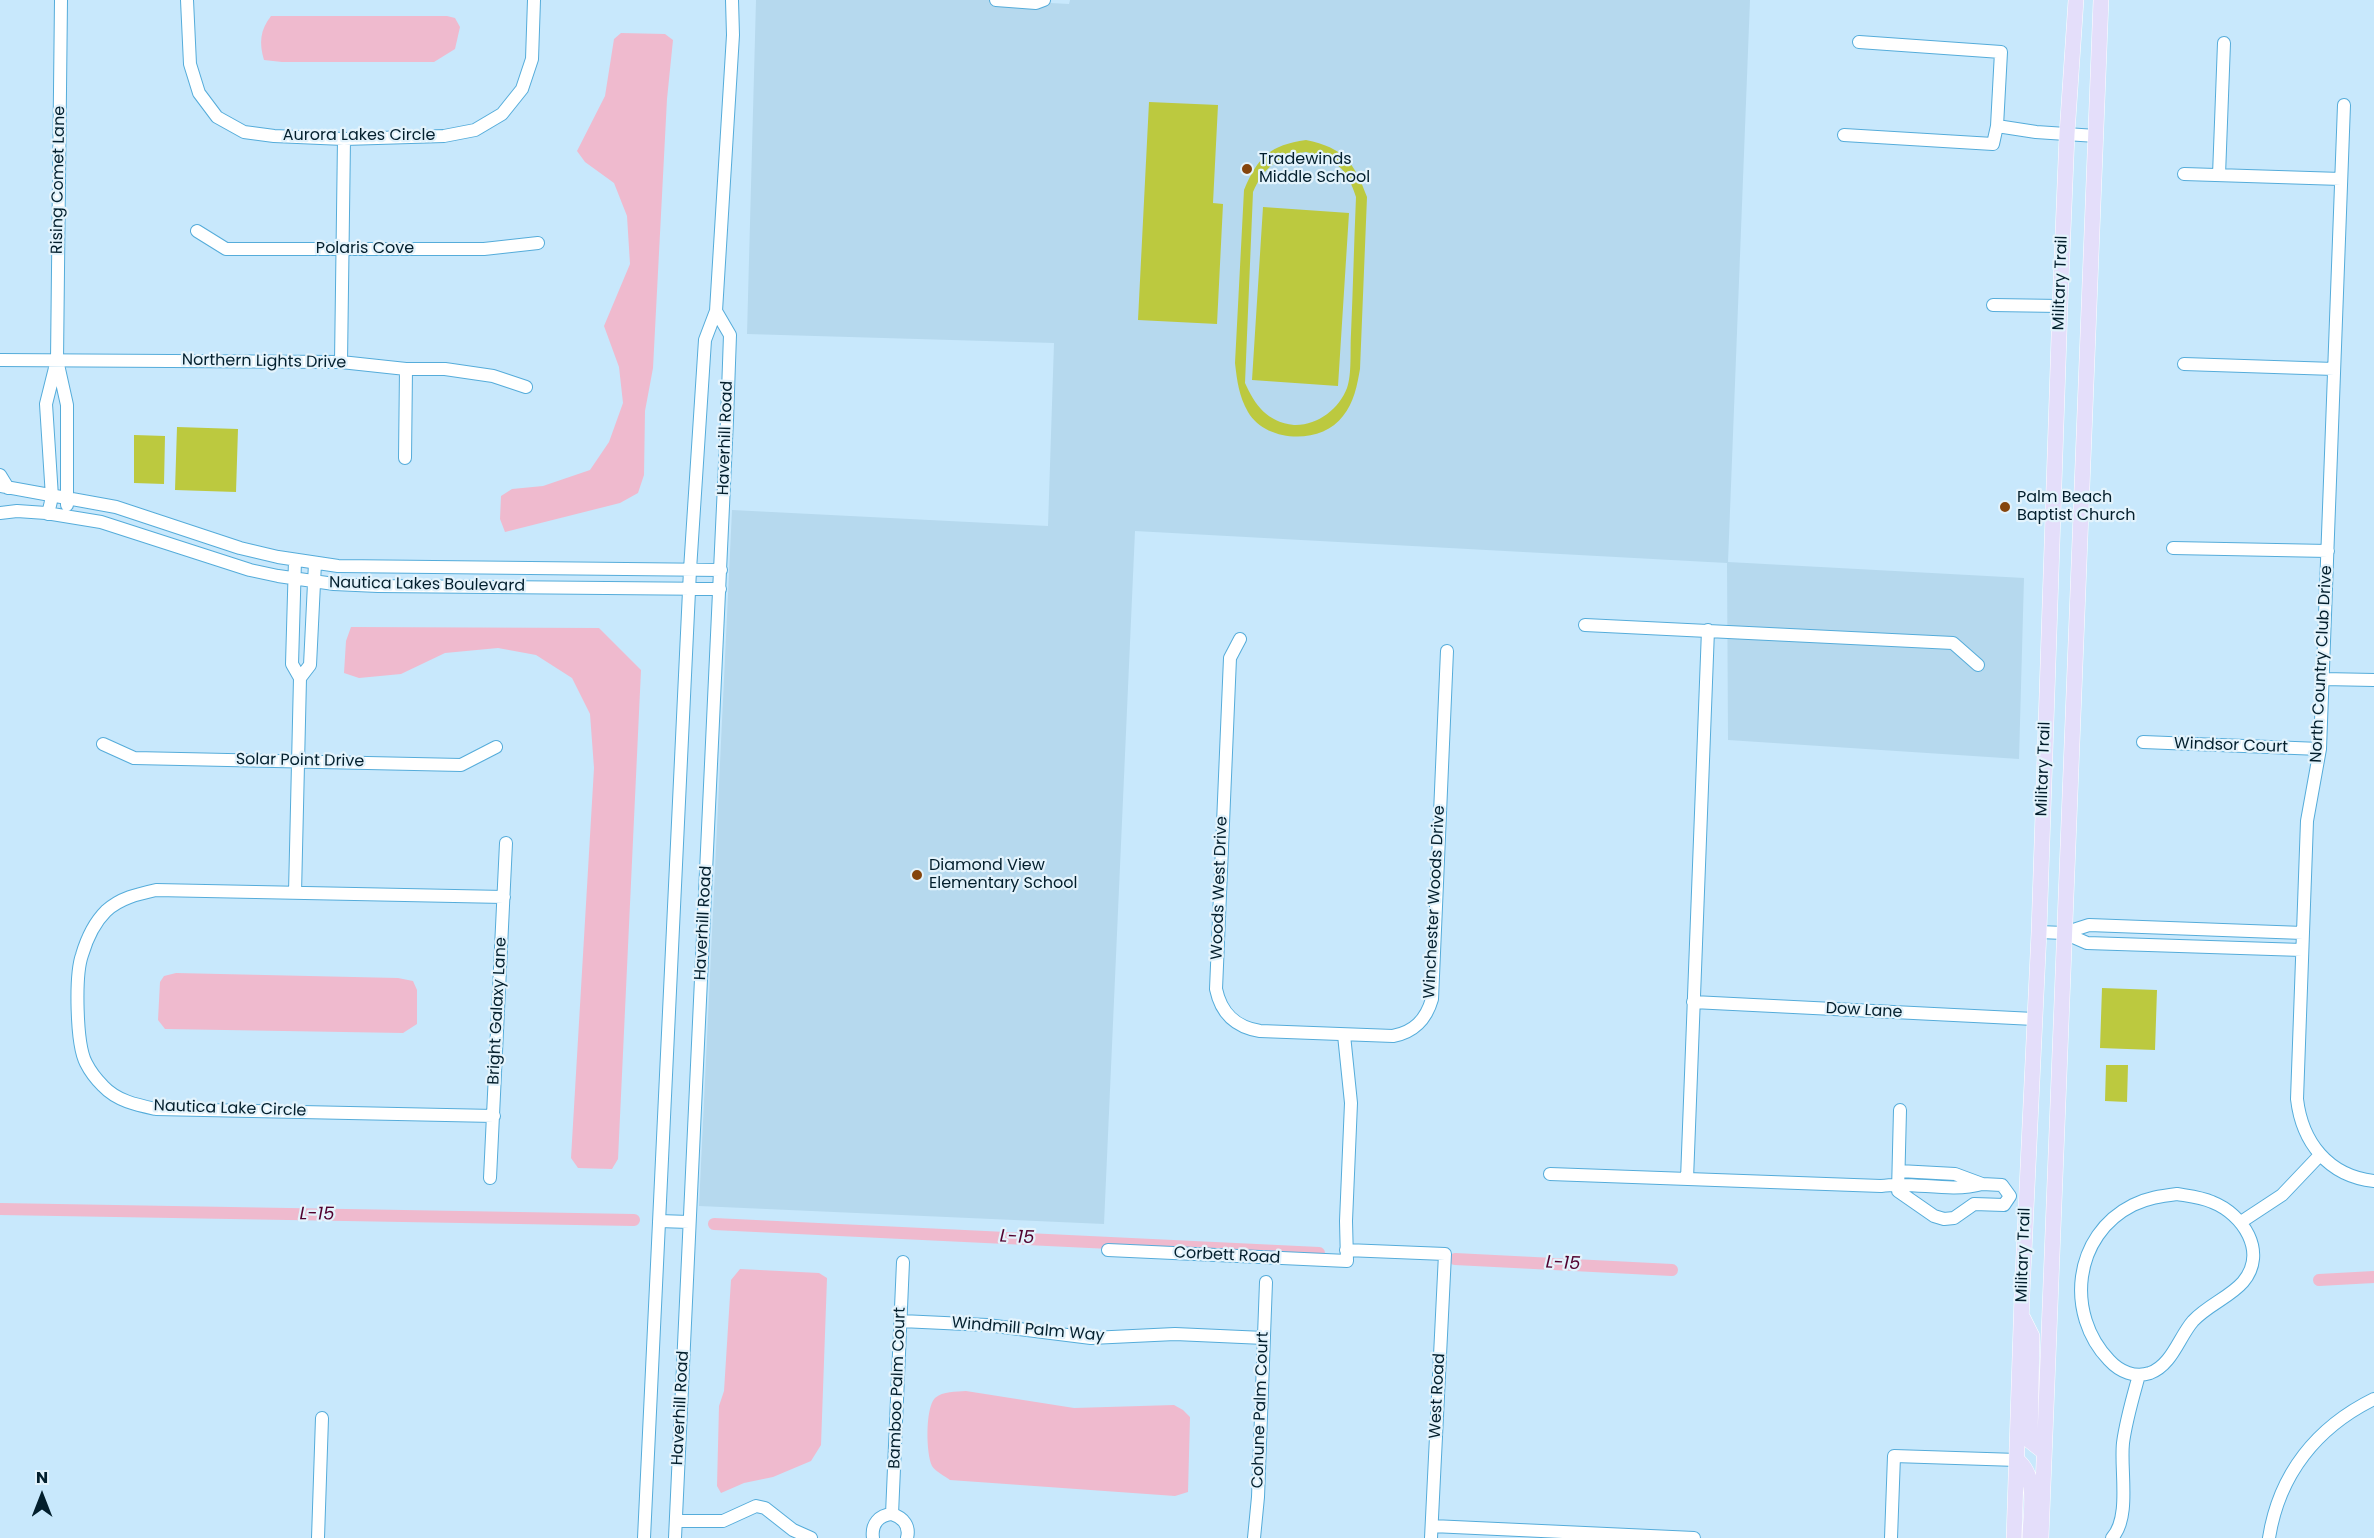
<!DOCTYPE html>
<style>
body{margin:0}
#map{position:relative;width:2374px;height:1538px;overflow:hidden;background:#c8e8fc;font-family:Poppins,sans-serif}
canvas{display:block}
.north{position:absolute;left:12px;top:1466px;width:60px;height:60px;-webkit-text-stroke:4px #e3f3fc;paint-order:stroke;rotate:0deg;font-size:16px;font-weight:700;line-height:24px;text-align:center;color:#031f2d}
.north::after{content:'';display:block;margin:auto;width:21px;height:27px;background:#031f2d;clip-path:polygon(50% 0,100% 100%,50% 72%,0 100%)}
</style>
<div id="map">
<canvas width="2374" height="1538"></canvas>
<div class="north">N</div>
</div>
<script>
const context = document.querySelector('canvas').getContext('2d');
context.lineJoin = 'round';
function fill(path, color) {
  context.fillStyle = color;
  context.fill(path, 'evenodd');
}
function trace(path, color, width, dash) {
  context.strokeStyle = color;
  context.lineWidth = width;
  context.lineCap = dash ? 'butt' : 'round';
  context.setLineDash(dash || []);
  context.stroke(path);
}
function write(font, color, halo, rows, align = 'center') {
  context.font = font + ' Poppins,sans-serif';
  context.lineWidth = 4.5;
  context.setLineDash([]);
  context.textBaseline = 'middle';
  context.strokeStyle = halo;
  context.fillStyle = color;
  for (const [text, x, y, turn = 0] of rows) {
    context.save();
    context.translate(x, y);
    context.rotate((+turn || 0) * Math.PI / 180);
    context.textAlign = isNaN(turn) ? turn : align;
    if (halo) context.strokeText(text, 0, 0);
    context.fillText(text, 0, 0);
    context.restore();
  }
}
fill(new Path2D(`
 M756,0H995L1069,4L1070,0H1750L1728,562L2024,578L2019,759L1728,740L1727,563L1135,531L1104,1224L699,1206L732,510L1048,526L1054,343L747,334Z`), '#b6d9ee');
fill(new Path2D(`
 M1149,102L1218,105L1213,203L1223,204L1217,324L1138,320Z
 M1306,140C1344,148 1354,162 1367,197L1360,369C1357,386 1354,402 1343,416C1322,445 1266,443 1248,412C1239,396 1237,381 1235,363L1244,190C1258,157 1270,145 1306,140ZM1306,152C1335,158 1347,168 1356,197C1354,242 1353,288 1351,334C1350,349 1352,375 1347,388C1339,409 1317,426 1294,425C1267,422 1255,405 1245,383L1253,192C1264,167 1278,156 1306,152Z
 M1263,207L1349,213L1338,386L1252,380Z
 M177,427L238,429L236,492L175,490Z
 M134,435L165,436L164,484L134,483Z
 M2102,988L2157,990L2155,1050L2100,1048Z
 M2106,1065H2128L2127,1102L2105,1101Z`), '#bcc93f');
fill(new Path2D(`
 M271,16H447L455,18L460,27L455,49L434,62H282L264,60C259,43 260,30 271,16Z
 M621,33L665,34L673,40L667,99L653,368L645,411L644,475L638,493L620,503L505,532L500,519L501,496L512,489L543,486L590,470L609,442L623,403L619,367L604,326L630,264L627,216L614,183L585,162L577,151L605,96L614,39Z
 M351,627L599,628L641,670L618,1159L612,1169L578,1168L571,1158L594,768L590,714L572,678L536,655L498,648L445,653L401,674L359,678L344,673L346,641Z
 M176,973L398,978L413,981L417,990V1024L403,1033L165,1029L158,1020L160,982L164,976Z
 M740,1269L819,1273L827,1278L821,1445L811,1461L773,1477L744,1483L721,1493L717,1486L719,1406L724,1391L731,1280Z
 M966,1391L1074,1408L1174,1405L1183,1410L1190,1417L1188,1492L1175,1496L950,1480C945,1476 936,1472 932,1466C926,1454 925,1408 935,1398C943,1391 956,1392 966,1391Z`), '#efbace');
trace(new Path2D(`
 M0,1209L634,1220
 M714,1224L1319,1253
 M1455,1259L1672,1270
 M2319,1280L2374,1277`), '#efbace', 12);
const minor = new Path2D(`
 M61,0L57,360L67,405V505
 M187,0L190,64L199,93L217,117L244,132L274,136L344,139L444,136L475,130L502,114L522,89L532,59L534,0
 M996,0L1036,3L1044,0
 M2344,105L2320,749L2307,821L2297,1099C2302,1142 2328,1176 2374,1181
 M1997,126L2036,132L2096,136
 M1844,135L1993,144L1997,126L2001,52L1859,42
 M2184,174L2341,179
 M2219,175L2224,43
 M197,231L226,249H484L538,243
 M1993,305L2060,306
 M0,360L341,362L406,369H445L493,376L526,387
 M341,362L344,139
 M2184,364L2334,369
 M405,458L406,369
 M0,475L8,488
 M0,486L116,507L240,548L278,557L338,566L721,570
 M0,513L17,511L46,513L101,522L250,570L278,576L334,584L378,586L720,589
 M48,514L52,497L46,404L56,364
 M2173,548L2328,551
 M295,560L292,664L300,678
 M1585,625L1953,643L1978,665
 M1240,639L1230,658L1216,989C1221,1013 1235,1027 1260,1031L1393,1036C1414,1032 1426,1020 1432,999L1447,651
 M2323,679L2374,680
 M2143,742L2320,749
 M103,744L134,758L461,765L496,747
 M295,893L300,678L310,665L315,563
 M2039,932L2064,933L2089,925L2303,933
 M2064,933L2087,943L2302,950
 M1693,1002L2034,1019
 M1900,1110L1898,1191L1934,1216L1944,1219L1954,1218L1974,1204L2004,1205L2010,1196
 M494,1116L156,1109C137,1105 117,1101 103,1086C97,1080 90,1071 86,1063C76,1044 75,975 82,955C87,938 94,923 106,911C120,898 138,894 156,890L504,897
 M1899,1171L1955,1174L1982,1184L2002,1185L2010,1196
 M1550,1174L1881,1186C1914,1181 1949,1193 1982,1184
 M490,1178L506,843
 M1687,1179L1708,630
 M2177,1194C2189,1196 2201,1197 2212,1202C2243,1214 2268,1252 2243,1282C2230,1297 2208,1305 2193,1321C2179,1337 2172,1365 2150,1373C2135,1378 2120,1372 2109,1360C2065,1314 2073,1235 2133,1205C2147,1198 2161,1196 2177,1194Z
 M659,1221L689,1222
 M2241,1222L2282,1195L2320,1155
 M1108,1250L1347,1261L1346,1221L1351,1103L1344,1035
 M1346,1250L1445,1254L1431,1538
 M901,1321L987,1325L1091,1338L1175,1334L1264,1338
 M892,1514L903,1262
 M676,1521H723L756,1506L765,1508L793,1530L811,1538
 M1432,1526L1694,1538
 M318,1538L322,1418
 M644,1538L690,570L705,340L716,311L733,35L732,0
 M675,1538L727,420L730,335L716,311
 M873,1538C871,1524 879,1515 892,1514C904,1518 910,1526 907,1538
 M1254,1538L1258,1497L1266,1282
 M1891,1538L1894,1456L2017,1460
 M2112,1538C2131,1517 2120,1470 2123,1443C2126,1420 2133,1397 2139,1375
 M2269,1538C2279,1474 2317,1427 2374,1399`);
const major = new Path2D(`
 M2023,1318L2032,1336L2030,1441L2044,1452
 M2017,1460C2039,1477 2030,1514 2030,1538
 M2014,1538L2022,1295L2039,932L2060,306L2067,134L2076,0
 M2041,1538L2101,0`);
trace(minor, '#55acda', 14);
trace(major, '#fff', 16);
trace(minor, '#fff', 12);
trace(major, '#e4defa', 15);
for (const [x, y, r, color] of [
 [1247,169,6,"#85450d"],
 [2005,507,6,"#85450d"],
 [917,875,6,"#85450d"]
]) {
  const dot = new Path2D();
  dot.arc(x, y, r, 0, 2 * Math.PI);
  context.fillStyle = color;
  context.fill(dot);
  trace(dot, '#e3f3fc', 2);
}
write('16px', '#031f2d', '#e3f3fc', [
 ["Aurora Lakes Circle",359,136],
 ["Rising Comet Lane",59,180,-89],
 ["Polaris Cove",365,249],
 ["Military Trail",2061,283,-88],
 ["Northern Lights Drive",264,362,1],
 ["Haverhill Road",726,438,-88],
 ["Nautica Lakes Boulevard",427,585,1],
 ["North Country Club Drive",2322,664,-87],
 ["Windsor Court",2231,746,2],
 ["Solar Point Drive",300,761,1],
 ["Military Trail",2044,769,-88],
 ["Woods West Drive",1220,888,-88],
 ["Winchester Woods Drive",1435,902,-87],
 ["Haverhill Road",704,923,-87],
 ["Bright Galaxy Lane",498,1011,-87],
 ["Dow Lane",1864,1011,3],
 ["Nautica Lake Circle",230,1109,2],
 ["Military Trail",2024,1255,-88],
 ["Corbett Road",1227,1256,3],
 ["Windmill Palm Way",1028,1330,5],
 ["Bamboo Palm Court",898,1388,-88],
 ["West Road",1438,1396,-87],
 ["Haverhill Road",681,1408,-87],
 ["Cohune Palm Court",1261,1410,-88]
]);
write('16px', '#031f2d', '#e3f3fc', [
 ["Tradewinds",1259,160],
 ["Middle School",1259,178],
 ["Palm Beach",2017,498],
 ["Baptist Church",2017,516],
 ["Diamond View",929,866],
 ["Elementary School",929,884]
], 'left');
write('italic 18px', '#51012e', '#e3f3fc', [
 ["L-15",317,1215,1],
 ["L-15",1017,1238,3],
 ["L-15",1563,1264,3]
]);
</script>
